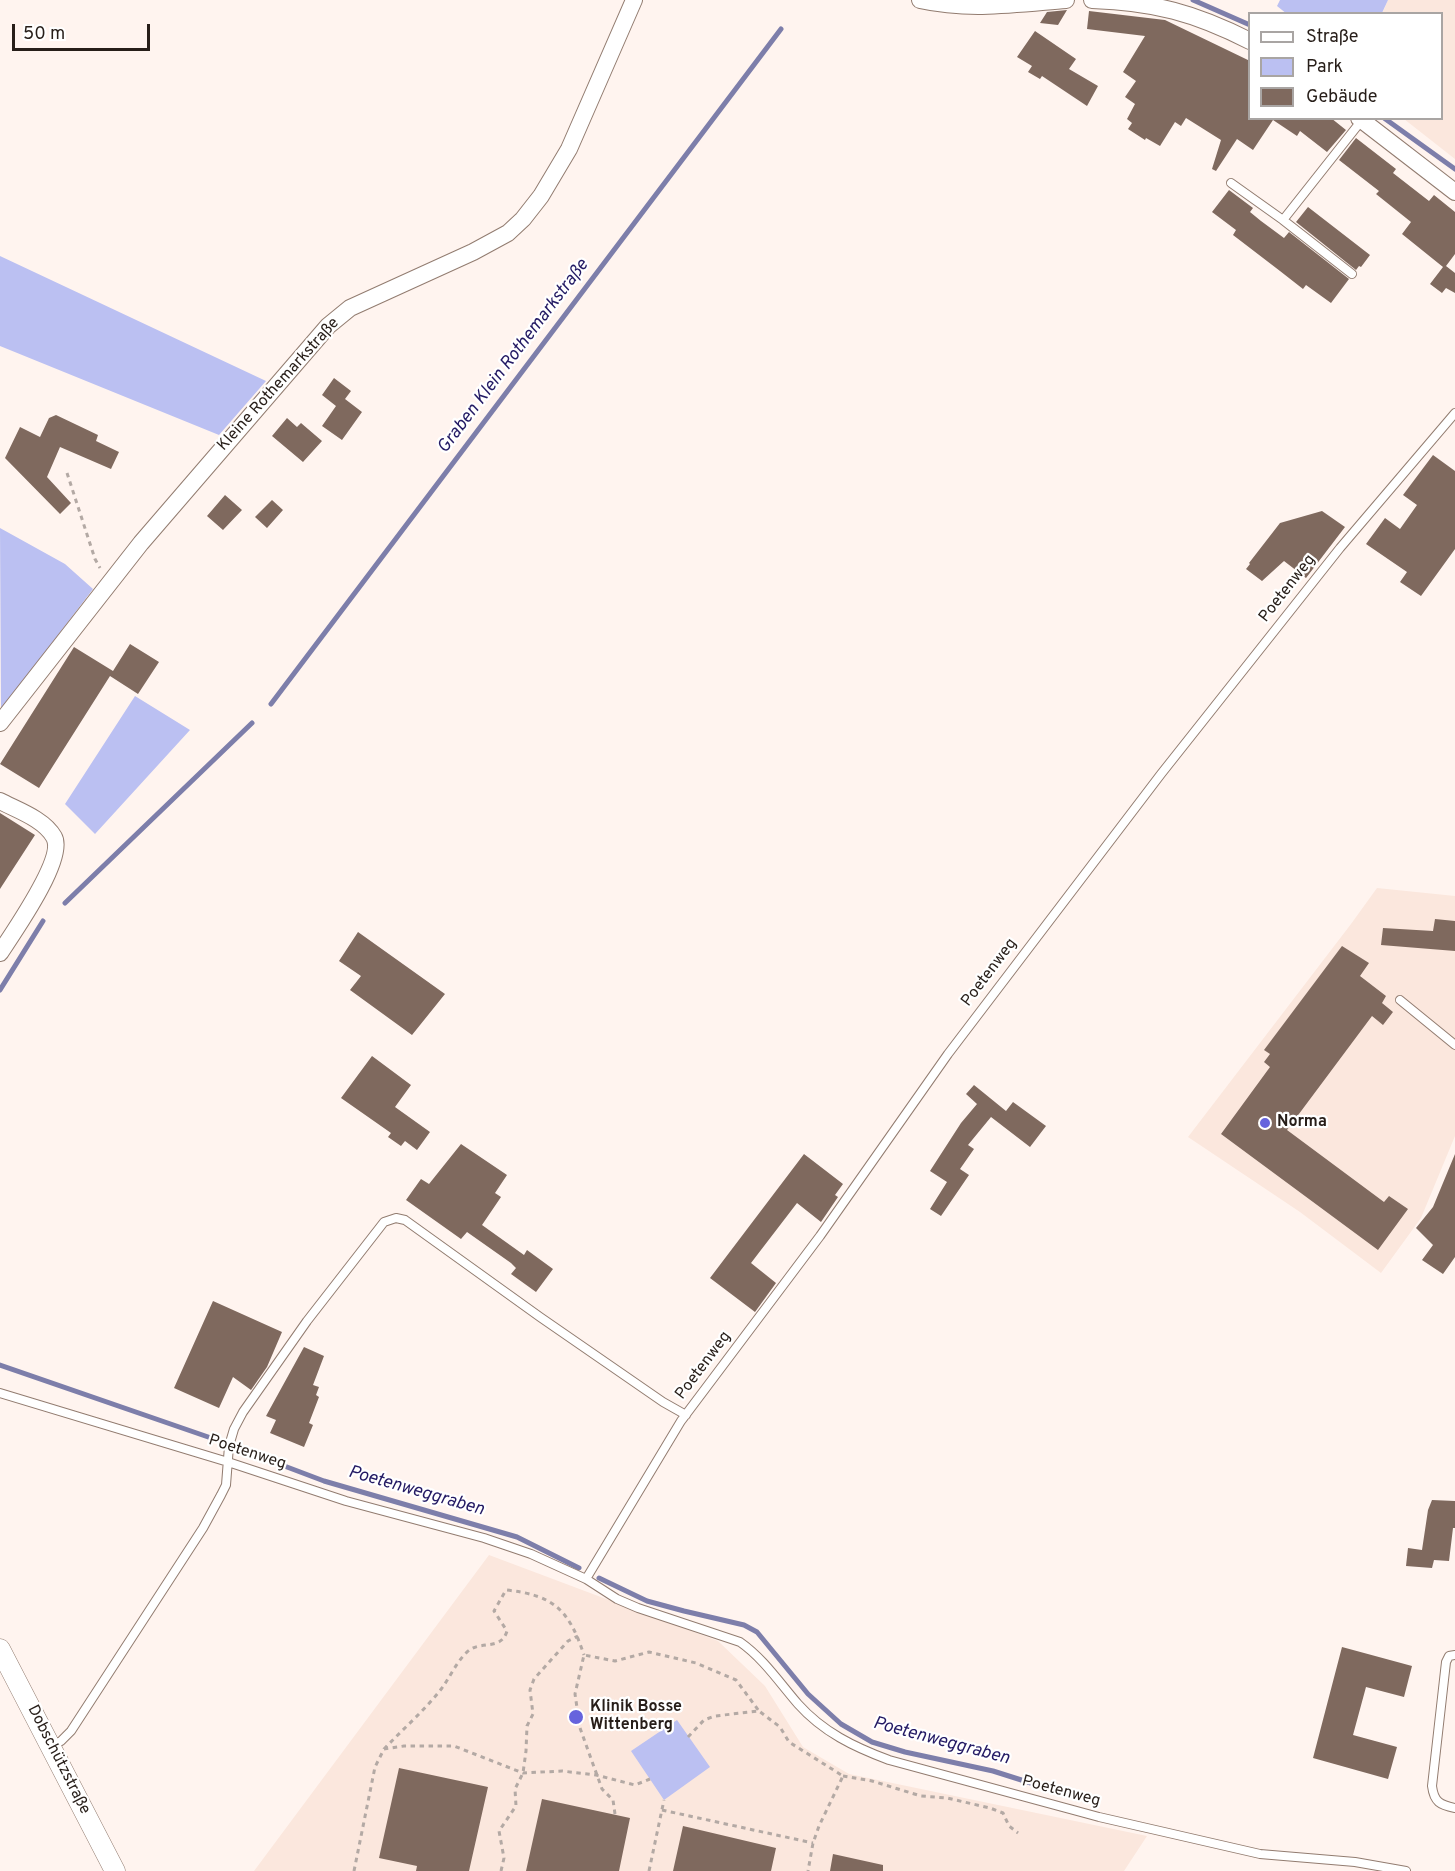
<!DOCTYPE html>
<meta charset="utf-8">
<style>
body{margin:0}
#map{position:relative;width:1455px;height:1871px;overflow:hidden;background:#fff4ef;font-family:Overpass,sans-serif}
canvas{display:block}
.legend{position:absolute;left:1248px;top:12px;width:195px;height:108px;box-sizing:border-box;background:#fff;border:2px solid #a9a5a3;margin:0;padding:8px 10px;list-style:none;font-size:18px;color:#271e19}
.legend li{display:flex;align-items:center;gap:12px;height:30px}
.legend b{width:30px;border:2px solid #a9a5a3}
.scale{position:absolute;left:12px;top:24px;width:138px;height:27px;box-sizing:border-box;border:3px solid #271e19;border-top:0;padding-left:8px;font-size:18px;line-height:21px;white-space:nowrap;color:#271e19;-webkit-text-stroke:4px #fff;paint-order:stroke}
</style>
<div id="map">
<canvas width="1455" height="1871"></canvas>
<ul class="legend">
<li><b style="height:8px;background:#fff"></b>Straße</li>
<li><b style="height:16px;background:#bbc0f2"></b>Park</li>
<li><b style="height:16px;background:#7f695e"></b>Gebäude</li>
</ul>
<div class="scale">50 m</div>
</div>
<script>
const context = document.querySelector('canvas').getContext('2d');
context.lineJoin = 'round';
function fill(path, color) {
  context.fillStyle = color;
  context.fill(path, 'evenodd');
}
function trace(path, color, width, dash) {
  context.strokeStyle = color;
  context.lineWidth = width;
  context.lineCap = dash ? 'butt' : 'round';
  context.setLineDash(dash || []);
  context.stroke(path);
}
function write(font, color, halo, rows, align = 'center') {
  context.font = font + ' Overpass,sans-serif';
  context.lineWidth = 4.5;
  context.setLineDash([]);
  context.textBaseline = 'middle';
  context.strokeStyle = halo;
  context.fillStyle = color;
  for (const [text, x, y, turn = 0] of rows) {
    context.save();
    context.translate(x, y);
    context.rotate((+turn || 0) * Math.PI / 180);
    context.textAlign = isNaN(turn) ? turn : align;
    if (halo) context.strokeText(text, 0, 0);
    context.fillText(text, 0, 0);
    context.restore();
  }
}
fill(new Path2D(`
 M1388,0H1455V159L1404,119L1442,118V14H1382Z
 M1377,888L1455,896V1136L1421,1218L1381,1273L1300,1212L1188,1137L1351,924Z
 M489,1555L718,1641L765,1686L803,1747L849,1774L1147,1836L1124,1871H254Z`), '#fbe7dd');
fill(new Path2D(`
 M1280,0H1388L1382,13L1287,14L1277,6Z
 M0,256L266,381L219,435L0,346Z
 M0,528L65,564L93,589L1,710Z
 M135,696L190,730L95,834L65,804Z
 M677,1720L710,1767L664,1800L631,1751Z`), '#bbc0f2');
trace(new Path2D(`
 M1193,0L1250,25
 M1384,118L1455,169
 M271,704L781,29
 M65,903L252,723
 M0,990L43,921
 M0,1365L214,1439
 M242,1450L324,1481L517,1537L579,1568
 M599,1578L647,1601L684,1611L744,1625L757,1632L808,1694L841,1724L872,1742L905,1752L993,1771L1075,1797`), '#7d7eaa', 5);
fill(new Path2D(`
 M1067,10L1058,25L1040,23L1047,12Z
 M1089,11L1165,20L1250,61V118H1331L1346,130L1327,152L1300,131L1297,136L1273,120L1253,150L1237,139L1216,171L1212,169L1221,140L1186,118L1181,126L1175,122L1160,146L1146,138L1145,140L1128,129L1132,123L1127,119L1135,104L1125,97L1136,81L1123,72L1145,36L1087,29Z
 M1035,31L1076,59L1069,69L1098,86L1087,106L1042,76L1040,79L1028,72L1032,66L1017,57Z
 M1356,138L1396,169L1393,173L1429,201L1434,195L1455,212V254L1446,266L1455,273V293L1446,288L1442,293L1430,284L1443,267L1402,234L1411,222L1376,194L1379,191L1339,160Z
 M1229,190L1253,208L1250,212L1261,221L1284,238L1289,232L1349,279L1331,303L1306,285L1303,289L1280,271L1233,235L1236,230L1212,212Z
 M1308,207L1370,255L1361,267L1359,266L1356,270L1296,222Z
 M334,378L351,391L345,399L362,412L342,440L322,426L336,406L322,395Z
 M56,415L98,435L96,441L119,452L111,469L60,447L47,477L71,503L60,514L5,458L20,427L40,437L49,418Z
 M287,418L297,427L301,423L322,441L303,462L272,436Z
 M1433,455L1455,471V549L1421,596L1400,582L1407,572L1366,544L1385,518L1400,529L1417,505L1403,495Z
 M225,495L242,510L223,530L207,516Z
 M272,500L283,510L267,528L255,517Z
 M1322,511L1345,527L1306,578L1284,561L1262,581L1246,569L1250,564L1249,563L1280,523Z
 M130,644L159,662L138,694L110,676L39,788L0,764L74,647L113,671Z
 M0,813L35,835L0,889Z
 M1435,919L1455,921V951L1381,945L1383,928L1433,931Z
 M358,932L445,994L412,1035L350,990L361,976L339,961Z
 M1342,946L1369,963L1360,976L1386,996L1382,1003L1393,1012L1383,1025L1372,1016L1287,1130L1384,1202L1389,1196L1408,1209L1378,1250L1221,1134L1270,1067L1264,1062L1270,1054L1264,1050Z
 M372,1056L411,1085L395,1107L430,1132L417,1150L405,1141L401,1146L388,1137L391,1133L341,1098Z
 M974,1085L1006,1111L1013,1102L1046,1126L1030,1147L991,1117L968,1145L974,1149L960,1169L969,1175L941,1216L930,1209L947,1182L930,1171L961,1123L977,1104L966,1094Z
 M461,1144L507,1175L495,1193L501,1197L482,1225L524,1255L527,1250L553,1269L536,1292L511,1274L516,1268L511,1263L467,1232L461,1239L406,1200L421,1179L429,1184Z
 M804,1154L843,1184L835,1195L838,1197L821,1222L797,1203L751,1263L776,1283L755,1312L710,1278Z
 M1455,1154V1257L1443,1274L1422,1260L1433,1245L1416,1228L1433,1207Z
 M213,1301L282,1332L267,1367L251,1390L233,1377L219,1408L174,1388Z
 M304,1347L324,1356L313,1385L319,1387L316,1395L319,1397L309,1423L313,1425L304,1447L270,1433L276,1420L266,1416Z
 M1432,1500L1455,1501V1528H1453L1449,1561L1434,1560L1432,1568L1406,1566L1408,1548L1422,1550L1428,1510Z
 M1342,1647L1412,1666L1404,1697L1366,1687L1353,1735L1397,1747L1388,1779L1313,1758Z
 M399,1768L488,1787L469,1871H416L417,1866L379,1858Z
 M542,1799L630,1818L619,1871H526Z
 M683,1826L776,1848L771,1871H673Z
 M833,1854L883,1865V1871H830Z`), '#7f695e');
const service = new Path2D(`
 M1231,183L1283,220
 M1352,274L1283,220L1362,120
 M1400,1000L1455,1045
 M0,1393L228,1462L346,1501L484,1538L531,1554L586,1579
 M1455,1655L1449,1656L1446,1662L1432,1786C1434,1802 1440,1805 1455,1808
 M51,1746L61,1741L71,1731L203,1528L221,1495L226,1485L229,1446L234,1429L243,1412L307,1321L384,1222L396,1218L405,1220L540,1317L663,1402L686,1415
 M1406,1871L1355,1862L1260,1854L1099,1817L889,1760C854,1747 823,1732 798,1704C779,1682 763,1658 740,1642L638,1608L617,1599L586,1579L681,1421L820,1236L948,1054L1161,774L1340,548L1455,413`);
const minor = new Path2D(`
 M920,0C969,11 1017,4 1066,0
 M1092,0C1154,2 1195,13 1250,41
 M1359,118L1455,192
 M0,723L141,543L328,326L350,308L473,252L508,233L523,219L541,196L569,149L634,0
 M0,801C17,810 44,819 54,837C66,858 13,933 0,953`);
const tertiary = new Path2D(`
 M0,1649L115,1871`);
trace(service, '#927c70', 10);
trace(minor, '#927c70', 18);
trace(tertiary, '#927c70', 21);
trace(new Path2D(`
 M67,473L95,559L100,568
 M688,1737L704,1720L715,1716L759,1711L780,1727L789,1742L843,1776L819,1826L813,1843L808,1871
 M384,1749C403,1729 425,1710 442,1688C450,1677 456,1663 466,1653C479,1639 501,1652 507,1631L494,1611L506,1590C554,1595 569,1610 584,1655
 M843,1776L872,1781L921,1796L947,1798L990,1808L1003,1813L1009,1826L1018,1833
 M662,1810L813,1843
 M615,1814L613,1800L602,1789L580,1728L575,1694L584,1655L615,1661L649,1652L696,1663L736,1680L759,1711
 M354,1871L375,1767L384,1749L404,1746H454L523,1773L562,1771L596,1775L635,1785L650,1779
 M501,1871L504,1858L499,1831L516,1806L515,1789L523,1773L526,1751L527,1726L533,1714L530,1690L534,1679L542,1670L568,1641L578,1636
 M649,1871L664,1800`), '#b3a9a4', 3, [4.5, 4.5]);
trace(service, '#fff', 8);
trace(minor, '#fff', 16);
trace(tertiary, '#fff', 20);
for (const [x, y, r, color] of [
 [1265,1123,6,"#6663dd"],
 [576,1717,8,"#6663dd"]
]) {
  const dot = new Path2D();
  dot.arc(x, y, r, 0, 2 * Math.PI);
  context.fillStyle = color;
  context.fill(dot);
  trace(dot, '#fff', 2);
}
write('16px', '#271e19', '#fff', [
 ["Kleine Rothemarkstraße",279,385,-48],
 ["Poetenweg",1288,589,-52],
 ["Poetenweg",990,973,-53],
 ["Poetenweg",704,1366,-53],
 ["Poetenweg",247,1453,18],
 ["Dobschützstraße",58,1760,63],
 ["Poetenweg",1061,1792,15]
]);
write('bold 16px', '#271e19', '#fff', [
 ["Norma",1277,1123],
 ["Klinik Bosse",590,1708],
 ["Wittenberg",590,1726]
], 'left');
write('italic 18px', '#231a64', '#fff', [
 ["Graben Klein Rothemarkstraße",514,357,-53],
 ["Poetenweggraben",416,1492,16],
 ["Poetenweggraben",941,1742,15]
]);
</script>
